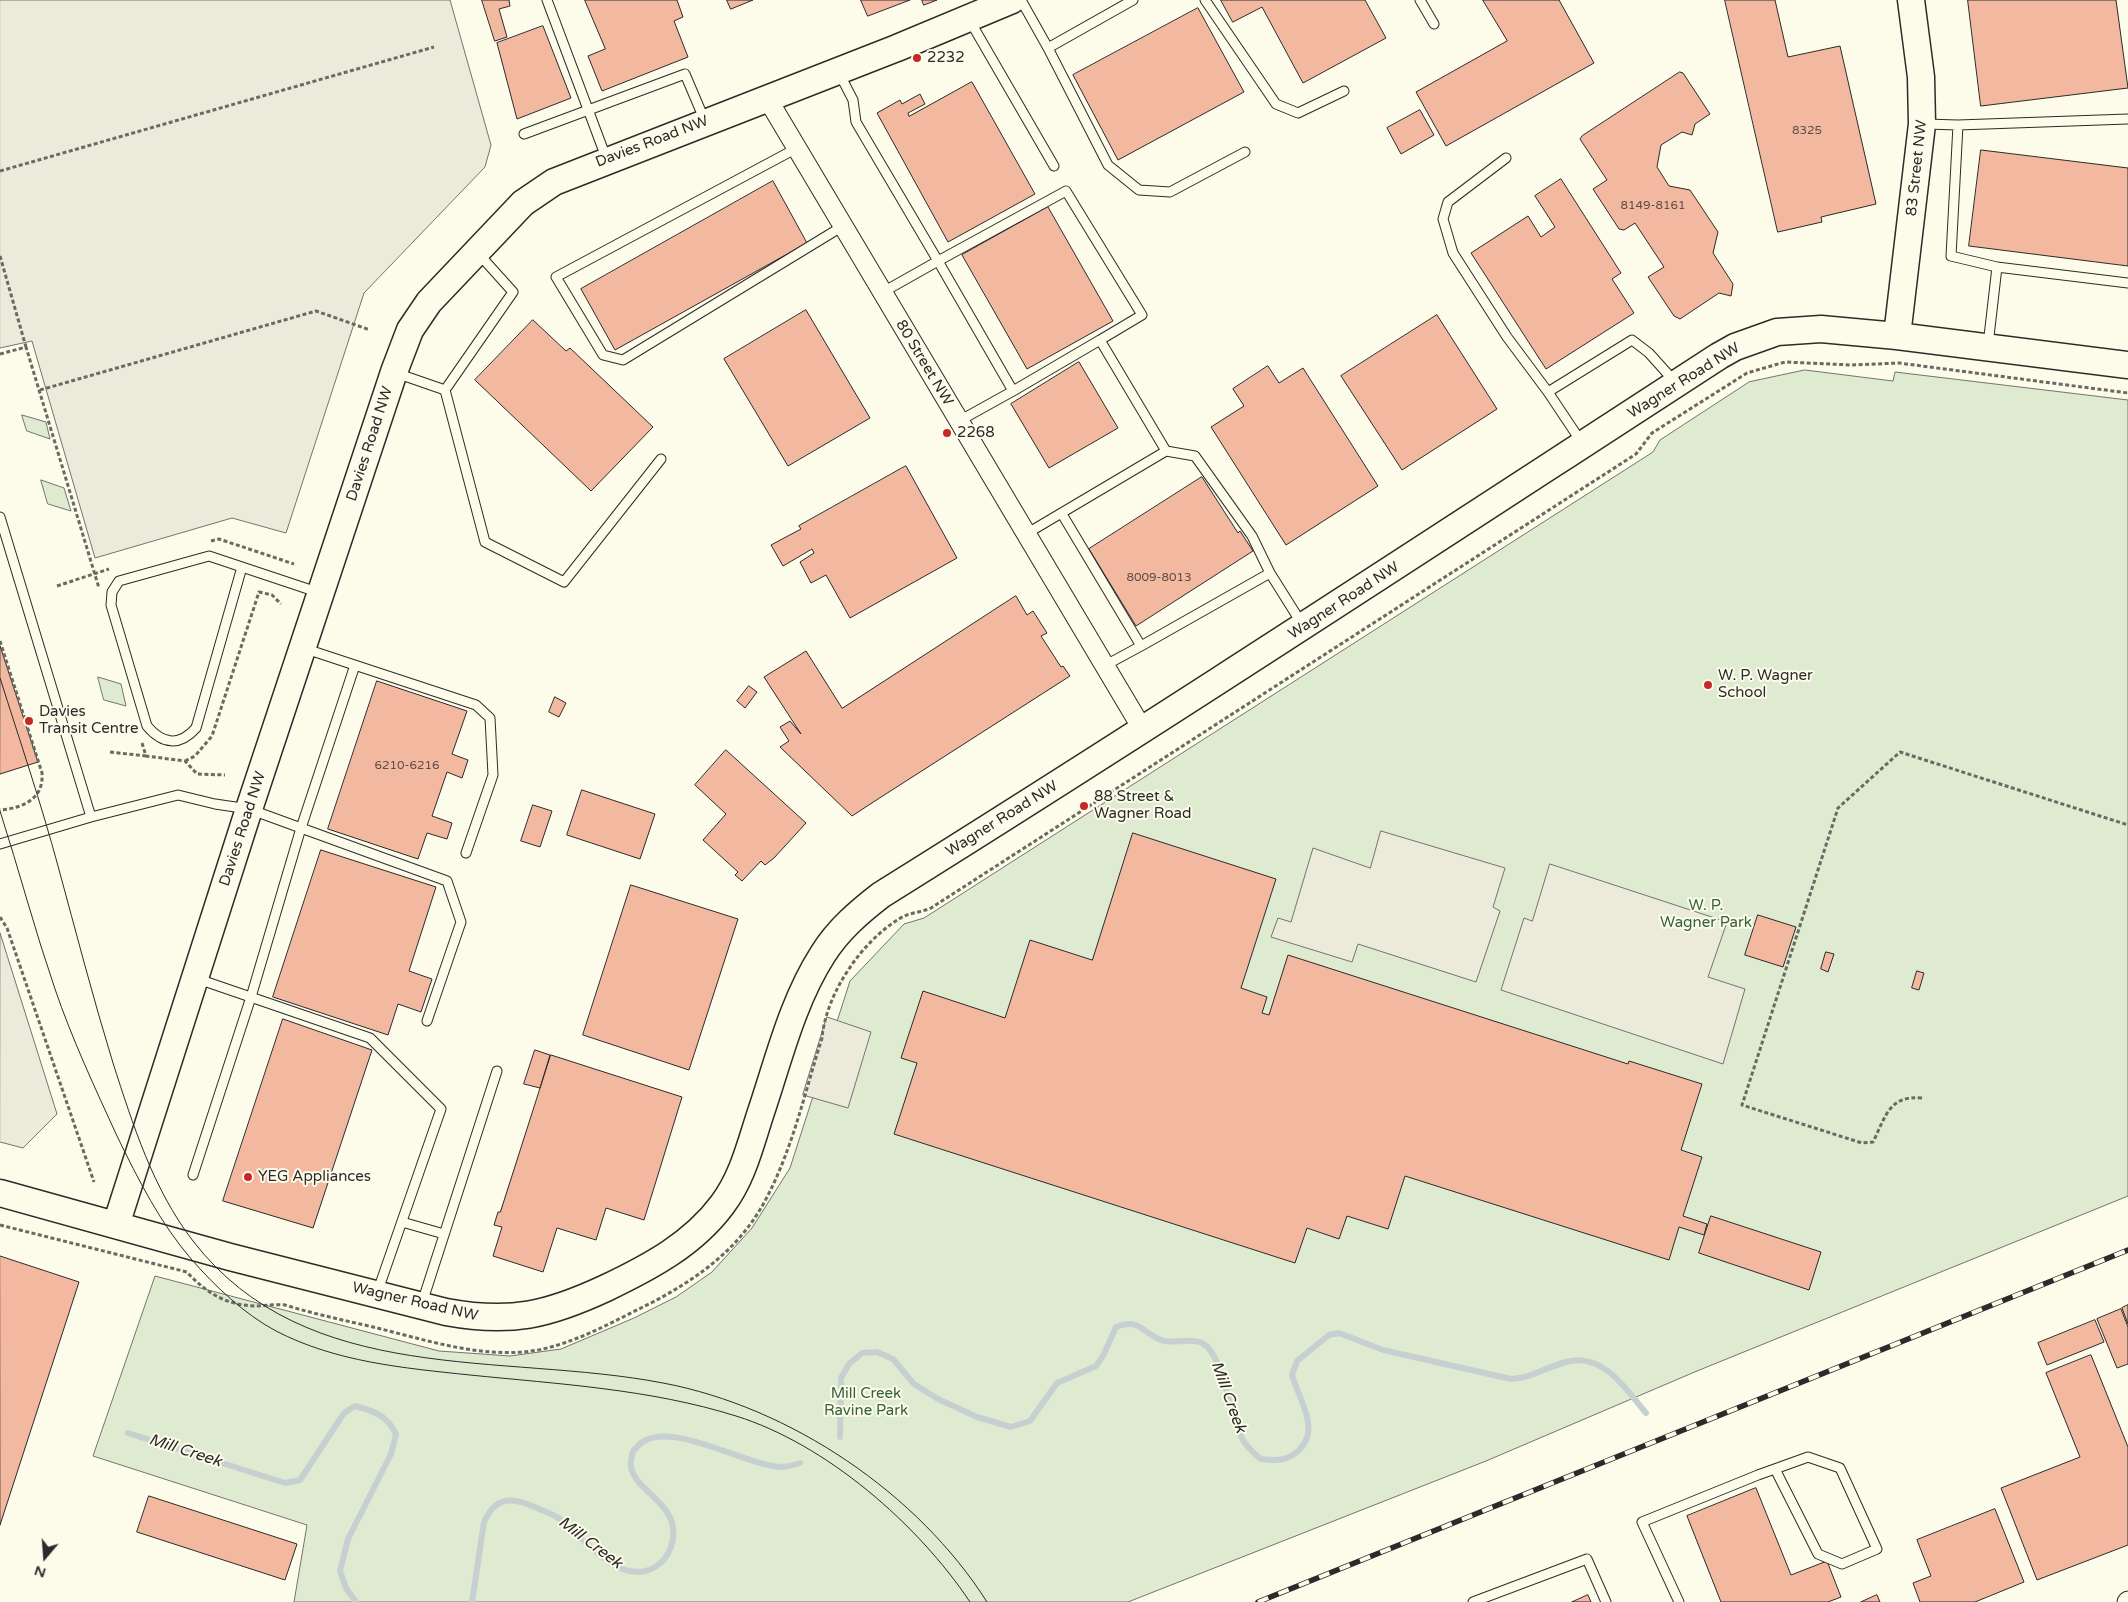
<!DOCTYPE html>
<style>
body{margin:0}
#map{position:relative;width:2128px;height:1602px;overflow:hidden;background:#fdfbea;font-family:"Varela Round",sans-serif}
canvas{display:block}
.north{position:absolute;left:20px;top:1532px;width:50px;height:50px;-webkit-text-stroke:4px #fdfbea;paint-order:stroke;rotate:198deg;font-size:14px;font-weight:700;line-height:20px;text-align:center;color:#2b2b2b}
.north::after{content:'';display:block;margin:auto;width:18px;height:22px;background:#2b2b2b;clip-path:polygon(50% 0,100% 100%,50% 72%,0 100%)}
</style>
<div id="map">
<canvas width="2128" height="1602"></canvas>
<div class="north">N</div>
</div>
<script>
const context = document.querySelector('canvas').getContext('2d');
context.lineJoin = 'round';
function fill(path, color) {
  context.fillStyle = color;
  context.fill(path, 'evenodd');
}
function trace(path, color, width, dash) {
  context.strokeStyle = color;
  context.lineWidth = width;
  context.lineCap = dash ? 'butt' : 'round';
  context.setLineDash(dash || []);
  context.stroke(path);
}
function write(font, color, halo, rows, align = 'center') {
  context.font = font + ' "Varela Round",sans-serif';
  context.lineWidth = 4;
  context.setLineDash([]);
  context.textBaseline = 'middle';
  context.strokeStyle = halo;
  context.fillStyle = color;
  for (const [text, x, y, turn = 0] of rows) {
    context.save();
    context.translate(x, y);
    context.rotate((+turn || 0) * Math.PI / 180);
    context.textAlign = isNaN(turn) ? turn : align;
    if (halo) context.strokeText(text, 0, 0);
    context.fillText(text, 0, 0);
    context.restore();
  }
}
const green = new Path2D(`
 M1805,370L1893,381L1895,372L2128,400V1196L1697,1371L1486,1461L1128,1602H294L307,1525L93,1456L155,1276L439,1351L510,1356L561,1349L634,1318L676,1297L712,1272L752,1228L790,1168L850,981L904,924L924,918L1653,452L1660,440L1749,382Z
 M22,415L46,422L50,439L27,431Z
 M41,480L64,488L71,511L48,504Z
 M98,677L121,684L126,706L104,700Z`);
fill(green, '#deebd1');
trace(green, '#74746e', 1);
const parking = new Path2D(`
 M0,0H450L491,145L485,167L364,293L286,533L232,518L95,558L32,341L0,348Z
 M1381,831L1505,868L1493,907L1500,911L1476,982L1358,944L1352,962L1271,937L1278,918L1291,922L1313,848L1370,868Z
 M1550,864L1727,922L1708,977L1745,989L1723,1064L1501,990L1524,918L1532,921Z
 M0,933L57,1114L23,1148L0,1142Z
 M827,1017L871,1032L848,1108L803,1095Z`);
fill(parking, '#eceadb');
trace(parking, '#74746e', 1);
trace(new Path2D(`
 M128,1433L285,1483L300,1480L344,1413L355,1406C375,1411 387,1416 396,1434L391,1454L348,1539L340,1571L346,1588L356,1602
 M840,1437L841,1378L849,1364L862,1353L877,1352L893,1359L914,1384L938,1399L977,1417L1011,1427L1030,1421L1057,1383L1096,1366L1103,1356L1116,1327C1141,1318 1141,1332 1161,1340C1174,1345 1189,1337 1202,1343C1224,1354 1230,1419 1243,1440C1248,1448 1254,1454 1261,1459C1276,1461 1287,1461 1298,1451C1322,1430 1298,1398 1292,1375L1297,1361L1329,1335L1339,1333L1383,1350L1511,1379C1532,1378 1546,1367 1566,1362C1603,1352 1626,1389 1646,1413
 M472,1602L484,1522C496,1495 513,1497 537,1508C543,1511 551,1513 557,1517C582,1536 620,1588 655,1567C662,1563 668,1555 671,1547C685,1504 634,1493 631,1466C630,1461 632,1455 633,1451C636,1448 640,1443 644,1441C678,1423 744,1465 781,1467C787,1467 794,1465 800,1463`), '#c7d0d0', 6);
const building = new Path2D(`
 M482,0H509L510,6L499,9L507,37L495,41Z
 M585,0H677L683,17L674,21L688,57L602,91L588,56L605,49Z
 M727,0H753L731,9Z
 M861,0H910L868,16Z
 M922,0H937L924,5Z
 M1221,0H1365L1386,38L1303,83L1262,7L1233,22Z
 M1483,0H1559L1594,63L1446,146L1416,92L1507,41Z
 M1725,0H1775L1788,57L1840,46L1876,204L1821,217L1822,222L1778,232Z
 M1968,0H2116L2128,88L1981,106Z
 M1198,8L1244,92L1118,160L1073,75Z
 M543,26L571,98L517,119L497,43Z
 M1680,72L1683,73L1710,114L1695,124L1692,135L1682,132L1661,145L1657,167L1669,186L1690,190L1718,232L1713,253L1733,284L1731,296L1719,293L1680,319L1674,316L1648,277L1664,267L1635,223L1624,230L1619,229L1593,189L1607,180L1580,139L1582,136Z
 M972,82L1035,194L948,242L877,113L900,100L902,104L920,94L925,104L908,113L909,116Z
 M1420,110L1434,135L1401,154L1387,128Z
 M1981,150L2128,168V266L1969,246Z
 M1561,179L1621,273L1612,279L1634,313L1546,369L1471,253L1528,216L1541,237L1555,227L1535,196Z
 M773,181L807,243L615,350L581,289Z
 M1048,207L1113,321L1027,369L962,255Z
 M806,310L870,418L788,466L724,359Z
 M1437,315L1497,409L1402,470L1341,376Z
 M533,320L566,351L570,348L653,427L591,491L475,380Z
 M1079,362L1118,428L1049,468L1011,404Z
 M1268,366L1279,383L1303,368L1378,486L1286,545L1211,427L1244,406L1233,389Z
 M906,466L957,558L850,618L826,575L811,583L800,562L814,553L812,549L783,566L771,545L801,529L799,526Z
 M1202,477L1238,533L1240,531L1253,551L1136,626L1089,549Z
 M1016,596L1027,615L1033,611L1047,633L1041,636L1061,667L1063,666L1070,676L878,799L852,816L780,747L789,741L780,727L790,721L801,734L764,677L806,651L842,708Z
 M0,646L38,762L0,774Z
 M377,681L467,711L452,754L468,760L462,778L447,772L432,816L452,823L447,839L427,833L418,859L328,829Z
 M749,686L757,692L745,708L737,701Z
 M555,697L566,703L559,717L549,712Z
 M726,750L806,823L774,858L765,865L761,861L742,881L735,875L738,872L703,840L726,814L695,785Z
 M582,790L655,814L640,859L567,835Z
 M533,805L552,811L540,847L521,841Z
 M1133,833L1276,879L1241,988L1267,997L1262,1013L1269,1015L1288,955L1628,1064L1629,1061L1702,1084L1681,1150L1702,1157L1683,1216L1707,1224L1704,1235L1679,1227L1669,1260L1405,1176L1388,1229L1347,1216L1339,1239L1307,1228L1295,1263L894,1134L917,1063L901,1058L923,991L1005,1018L1030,940L1092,960Z
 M321,850L436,887L409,971L432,979L421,1012L398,1004L388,1035L273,997Z
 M631,885L738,919L689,1070L583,1035Z
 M1758,915L1796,927L1783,967L1745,955Z
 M1826,952L1834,954L1828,972L1821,969Z
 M1917,971L1924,973L1919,990L1912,988Z
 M283,1019L372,1050L313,1228L223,1201Z
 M535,1050L550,1055L540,1088L524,1084Z
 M551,1055L682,1097L644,1220L606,1208L596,1240L557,1228L543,1272L493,1256L502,1227L494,1225L498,1212H500Z
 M1711,1216L1821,1252L1809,1290L1699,1253Z
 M0,1256L79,1282L0,1525Z
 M2128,1305V1324L2122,1308Z
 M2121,1309L2128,1327V1364L2117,1368L2097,1319Z
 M2095,1320L2104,1342L2047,1365L2038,1343Z
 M2091,1355L2128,1447V1545L2037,1580L2001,1488L2080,1457L2046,1373Z
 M1756,1488L1791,1575L1827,1561L1841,1597L1828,1602H1721L1687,1516Z
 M149,1496L297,1544L285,1580L137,1532Z
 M1995,1509L2024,1582L1975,1602H1920L1913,1583L1931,1576L1917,1540Z
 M1588,1595L1591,1602H1572Z
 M1877,1595L1880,1602H1861Z`);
fill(building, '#f2b8a0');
trace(building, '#2b2b2b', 1);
const lane = new Path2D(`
 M547,0L607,160
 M1021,0L1048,48L1133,0
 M1205,0L1276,104L1298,113L1344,91
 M1420,0L1434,24
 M970,21L1054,166
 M1048,48L1108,165L1139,190L1170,192L1245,152
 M839,73L853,100L856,122L938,261L1066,191L1142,315L1100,340
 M1925,124L1958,125L2128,119
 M1958,125L1951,256L1997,267
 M524,134L685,74L705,121
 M797,148L556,277L603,355L623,360L843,226
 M1506,158L1448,202L1443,219L1453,253L1507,337L1548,392
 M883,292L938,261L1013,391L959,421
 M1988,345L1997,267L2128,283
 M396,373L445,390L513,292L477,252
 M445,390L485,542L564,582L661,459
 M1013,391L1100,340L1166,451L1026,534
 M1582,443L1548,392L1632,340L1649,353L1675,382
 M1166,451L1195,456L1252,536L1270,573
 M1062,514L1141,646L1104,666
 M0,517L91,817
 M242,567L196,728C180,746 163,745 147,726L111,605L112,592L119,581L209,556L320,593
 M1141,646L1270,573L1302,624
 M306,649L476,705L490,718L493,775L466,853
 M0,844L91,817L178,795L215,804L249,809L301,828L355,665
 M198,979L370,1038L441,1109L377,1293
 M193,1175L251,997L301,828L447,881L461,922L427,1021
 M402,1222L444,1234
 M422,1303L497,1071
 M1473,1602L1587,1559L1606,1602
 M1679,1602L1642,1522L1758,1475L1808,1457L1840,1468L1877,1549L1842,1564L1818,1554L1775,1469`);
const street = new Path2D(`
 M767,98L1143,730
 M2127,1602L2128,1601`);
const secondary = new Path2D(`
 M1897,336L1922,124L1921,77L1911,0
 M0,1193L230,1257L446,1312C511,1324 548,1315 606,1288C650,1267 693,1244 722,1205C742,1179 750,1146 760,1115C778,1062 792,1002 823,954C838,930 859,912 881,895C1163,719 1440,537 1719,356L1735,347L1777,332L1821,329L1897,336L2128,365
 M116,1225L249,809L394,372L410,330L429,302L523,203L554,182L897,48L1012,0`);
trace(lane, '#2b2b2b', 11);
trace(street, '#2b2b2b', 21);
trace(secondary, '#2b2b2b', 29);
trace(new Path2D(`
 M0,171L434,47
 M0,256L26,347
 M0,354L26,347L99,588
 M40,390L316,311L370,330
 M211,541L219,539L294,564
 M57,586L109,569
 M0,641L42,773C44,799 23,808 0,810
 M142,743L146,756L185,761L197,774L225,775
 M110,752L146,756
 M185,761L195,756L212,736L259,592L272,595L281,604
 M0,917L7,928L94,1182
 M1922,1098C1889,1095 1886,1116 1873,1142L1862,1143L1742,1105L1838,808L1900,752L2128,825
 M0,1225L187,1272C205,1292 226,1305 254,1306C264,1306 274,1304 285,1305C314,1314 343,1320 373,1327C427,1340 487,1361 543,1349C582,1340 616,1320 651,1303C695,1280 735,1252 761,1208C791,1156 804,1095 822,1038C826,994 861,942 899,919C909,912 920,913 931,908L1636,454L1652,433L1747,373L1785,362L1852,365L1899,363L2128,393`), '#6a6964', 3, [4, 2.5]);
trace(lane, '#fdfbea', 9);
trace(street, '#fdfbea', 19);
trace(secondary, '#fdfbea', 26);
trace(new Path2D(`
 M0,678C20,741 41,803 58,866C76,932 93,998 113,1063C133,1125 153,1189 193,1241C307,1388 502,1352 663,1383C790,1407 918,1493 987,1602
 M0,811C19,870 35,931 55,989C72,1039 95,1088 117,1136C138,1179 160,1223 192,1260C215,1286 244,1314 276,1331C336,1362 403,1368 470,1375C558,1384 650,1389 736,1416C826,1444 918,1524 970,1602`), '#2b2b2b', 1);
const rail = new Path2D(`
 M1258,1602L2128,1250`);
trace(rail, '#2b2b2b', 5.5);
trace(rail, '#fdfbea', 4, [11]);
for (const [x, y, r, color] of [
 [917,58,5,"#c62828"],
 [947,433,5,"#c62828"],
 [1708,685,5,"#c62828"],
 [29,721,5,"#c62828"],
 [1084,806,5,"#c62828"],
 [248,1177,5,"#c62828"]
]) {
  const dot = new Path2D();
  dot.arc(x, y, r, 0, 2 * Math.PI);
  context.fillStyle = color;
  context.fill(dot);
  trace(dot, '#fdfbea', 2);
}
write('12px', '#5d4e48', null, [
 ["8325",1807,131],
 ["8149-8161",1653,206],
 ["8009-8013",1159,578],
 ["6210-6216",407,766]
]);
write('15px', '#2b2b2b', '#fdfbea', [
 ["2232",927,58],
 ["2268",957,433],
 ["W. P. Wagner",1718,676],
 ["School",1718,693],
 ["Davies",39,712],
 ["Transit Centre",39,729],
 ["88 Street &",1094,797],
 ["Wagner Road",1094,814],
 ["YEG Appliances",258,1177]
], 'left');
write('15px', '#2b2b2b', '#fdfbea', [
 ["Davies Road NW",652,142,-21],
 ["83 Street NW",1917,168,-84],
 ["80 Street NW",924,363,59],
 ["Wagner Road NW",1684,381,-32],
 ["Davies Road NW",370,444,-72],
 ["Wagner Road NW",1344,601,-33],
 ["Wagner Road NW",1002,819,-32],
 ["Davies Road NW",243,829,-72],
 ["Wagner Road NW",415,1302,13]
]);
write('15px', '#34623c', '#fdfbea', [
 ["W. P.",1706,906],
 ["Wagner Park",1706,923],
 ["Mill Creek",866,1394],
 ["Ravine Park",866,1411]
]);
write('italic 16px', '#2b2b2b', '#fdfbea', [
 ["Mill Creek",1228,1397,70],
 ["Mill Creek",185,1451,18],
 ["Mill Creek",590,1543,37]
]);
</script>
